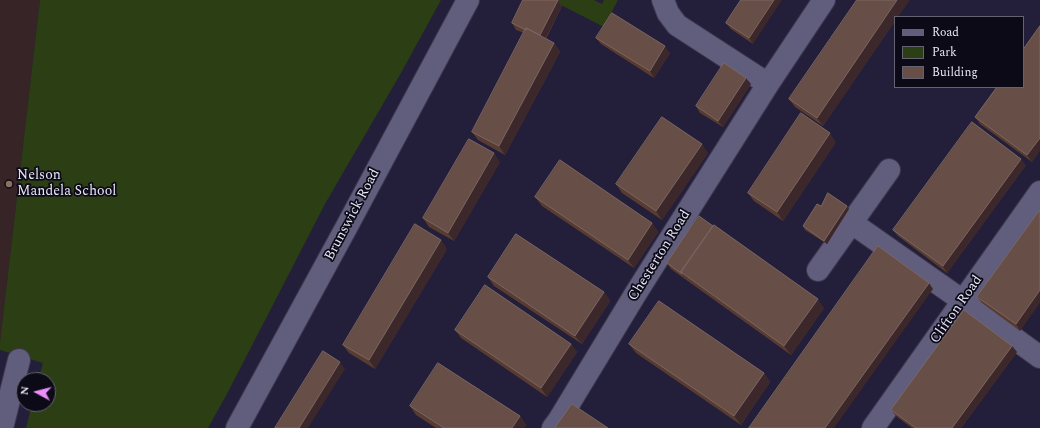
<!DOCTYPE html>
<style>
body{margin:0}
#map{position:relative;width:1040px;height:428px;overflow:hidden;background:#231e39;font-family:Spectral,serif}
canvas{display:block}
.legend{position:absolute;left:894px;top:16px;width:130px;height:72px;box-sizing:border-box;background:#0c0a16;border:1px solid #646270;margin:0;padding:5px 7px;list-style:none;font-size:12px;color:#e8e6f8}
.legend li{display:flex;align-items:center;gap:8px;height:20px}
.legend b{width:20px;border:1px solid #646270}
.north{position:absolute;left:16px;top:372px;width:40px;height:40px;box-sizing:border-box;background:#0c0a16;border:1px solid #646270;border-radius:50%;rotate:277deg;font-size:11px;font-weight:700;line-height:16px;text-align:center;color:#e8e6f8}
.north::after{content:'';display:block;margin:auto;width:14px;height:18px;background:#eb8dfb;clip-path:polygon(50% 0,100% 100%,50% 72%,0 100%)}
</style>
<div id="map">
<canvas width="1040" height="428"></canvas>
<ul class="legend">
<li><b style="height:5px;background:#615d7c"></b>Road</li>
<li><b style="height:11px;background:#2b3e14"></b>Park</li>
<li><b style="height:11px;background:#674e46"></b>Building</li>
</ul>
<div class="north">N</div>
</div>
<script>
const context = document.querySelector('canvas').getContext('2d');
context.lineJoin = 'round';
function fill(path, color) {
  context.fillStyle = color;
  context.fill(path, 'evenodd');
}
function trace(path, color, width, dash) {
  context.strokeStyle = color;
  context.lineWidth = width;
  context.lineCap = dash ? 'butt' : 'round';
  context.setLineDash(dash || []);
  context.stroke(path);
}
function write(font, color, halo, rows, align = 'center') {
  context.font = font + ' Spectral,serif';
  context.lineWidth = 3.5;
  context.setLineDash([]);
  context.textBaseline = 'middle';
  context.strokeStyle = halo;
  context.fillStyle = color;
  for (const [text, x, y, turn = 0] of rows) {
    context.save();
    context.translate(x, y);
    context.rotate((+turn || 0) * Math.PI / 180);
    context.textAlign = isNaN(turn) ? turn : align;
    if (halo) context.strokeText(text, 0, 0);
    context.fillText(text, 0, 0);
    context.restore();
  }
}
fill(new Path2D(`
 M0,0H40L0,342Z`), '#372427');
fill(new Path2D(`
 M40,0H441L401,73L325,204L227,394L208,428H26L32,404H48V380H38L43,363L0,350V342Z
 M551,0H594L602,4L604,0H618L604,27Z`), '#2b3e14');
const minor = new Path2D(`
 M663,0L668,13L677,25L768,84
 M852,223L963,301L1040,357
 M818,270L889,170
 M2,428L19,360
 M237,428L346,228L468,0
 M553,428L559,420L636,293L768,84L824,0
 M873,428L1040,192`);
trace(minor, '#3d384f', 24);
trace(minor, '#615d7c', 22);
fill(new Path2D(`
 M523,0H558L562,6L546,39L554,43L560,52L505,155L478,140L472,132L524,33L516,30L512,23Z
 M741,0L753,44L731,29L726,23Z
 M895,17V21L823,126L795,107L789,99Z
 M1040,26V150L1032,162L980,124L975,117Z
 M596,38L670,53L654,78L601,44Z
 M751,84L723,127L700,113L696,106Z
 M836,142L783,221L754,201L748,193Z
 M708,153L662,220L622,193L616,184Z
 M500,162L454,241L429,227L423,218Z
 M1026,165L947,273L898,236L893,230Z
 M535,197L652,223L658,232L634,268L542,206Z
 M847,206L849,209L827,244L805,230L803,226Z
 M1040,210L1020,331L982,303L977,297Z
 M447,249L375,369L349,353L343,345Z
 M667,263L824,308L791,355L671,269Z
 M488,277L604,292L610,301L582,344L494,286Z
 M455,330L571,344L577,352L547,397L461,338Z
 M629,344L764,373L770,382L741,425L636,353Z
 M1012,346L1017,352L961,428H912L896,416L891,410Z
 M410,406L520,416L526,425L524,428H436L416,415Z`), '#583c31');
fill(new Path2D(`
 M558,0L562,6L543,43L539,37Z
 M774,0H782L753,44L749,38Z
 M897,0H910L898,17H895V21L823,126L817,118Z
 M554,43L560,52L505,155L499,146Z
 M665,46L670,53L654,78L650,71Z
 M746,78L751,84L723,127L718,121Z
 M830,133L836,142L783,221L777,212Z
 M1040,138V150L1032,162L1027,155Z
 M702,144L708,153L662,220L656,211Z
 M494,153L500,162L454,241L448,233Z
 M1021,159L1026,165L947,273L943,266Z
 M847,206L849,209L827,244L824,241Z
 M652,223L658,232L634,268L628,260Z
 M441,240L447,249L375,369L369,360Z
 M929,283L933,289L834,428H825Z
 M1040,290V303L1020,331L1016,324Z
 M604,292L610,301L582,344L575,336Z
 M818,299L824,308L791,355L784,346Z
 M571,344L577,352L547,397L541,388Z
 M1012,346L1017,352L961,428H952Z
 M340,362L345,369L308,428H299Z
 M764,373L770,382L741,425L734,416Z
 M520,416L526,425L524,428H512Z`), '#3c282b');
const building = new Path2D(`
 M523,0H558L540,35L526,28V30L512,23Z
 M741,0H774L749,38L726,23Z
 M857,0H897L817,118L789,99Z
 M612,13L665,46L650,71L596,38Z
 M1040,26V138L1027,155L975,117L997,87H1023V50Z
 M526,28L554,43L499,146L472,132Z
 M724,63L746,78L718,121L696,106Z
 M801,113L830,133L777,212L748,193Z
 M662,117L702,144L656,211L616,184Z
 M972,122L1021,159L943,266L893,230Z
 M469,139L494,153L448,233L423,218Z
 M560,160L652,223L628,260L535,197Z
 M828,193L847,206L824,241L803,226L817,204L821,206Z
 M1040,210V290L1016,324L977,297Z
 M699,216L713,226L681,272L682,274L667,263Z
 M415,224L441,240L369,360L343,345Z
 M714,225L818,299L784,346L681,272Z
 M516,234L604,292L575,336L488,277Z
 M878,246L929,283L825,428H749Z
 M485,285L571,344L541,388L455,330Z
 M659,301L764,373L734,416L629,344Z
 M964,310L1012,346L952,428H916L891,410Z
 M323,351L340,362L299,428H275Z
 M438,363L520,416L512,428H444L410,406Z
 M572,404L608,428H555Z`);
fill(building, '#674e46');
trace(building, '#7c6662', 1);
for (const [x, y, r, color] of [
 [9,184,4,"#8d6e63"]
]) {
  const dot = new Path2D();
  dot.arc(x, y, r, 0, 2 * Math.PI);
  context.fillStyle = color;
  context.fill(dot);
  trace(dot, '#0c0a16', 1.5);
}
write('14px', '#e8e6f8', '#0c0a16', [
 ["Nelson",17,176],
 ["Mandela School",17,192]
], 'left');
write('14px', '#e8e6f8', '#0c0a16', [
 ["Brunswick Road",353,215,-62],
 ["Chesterton Road",660,256,-58],
 ["Clifton Road",957,310,-55]
]);
</script>
